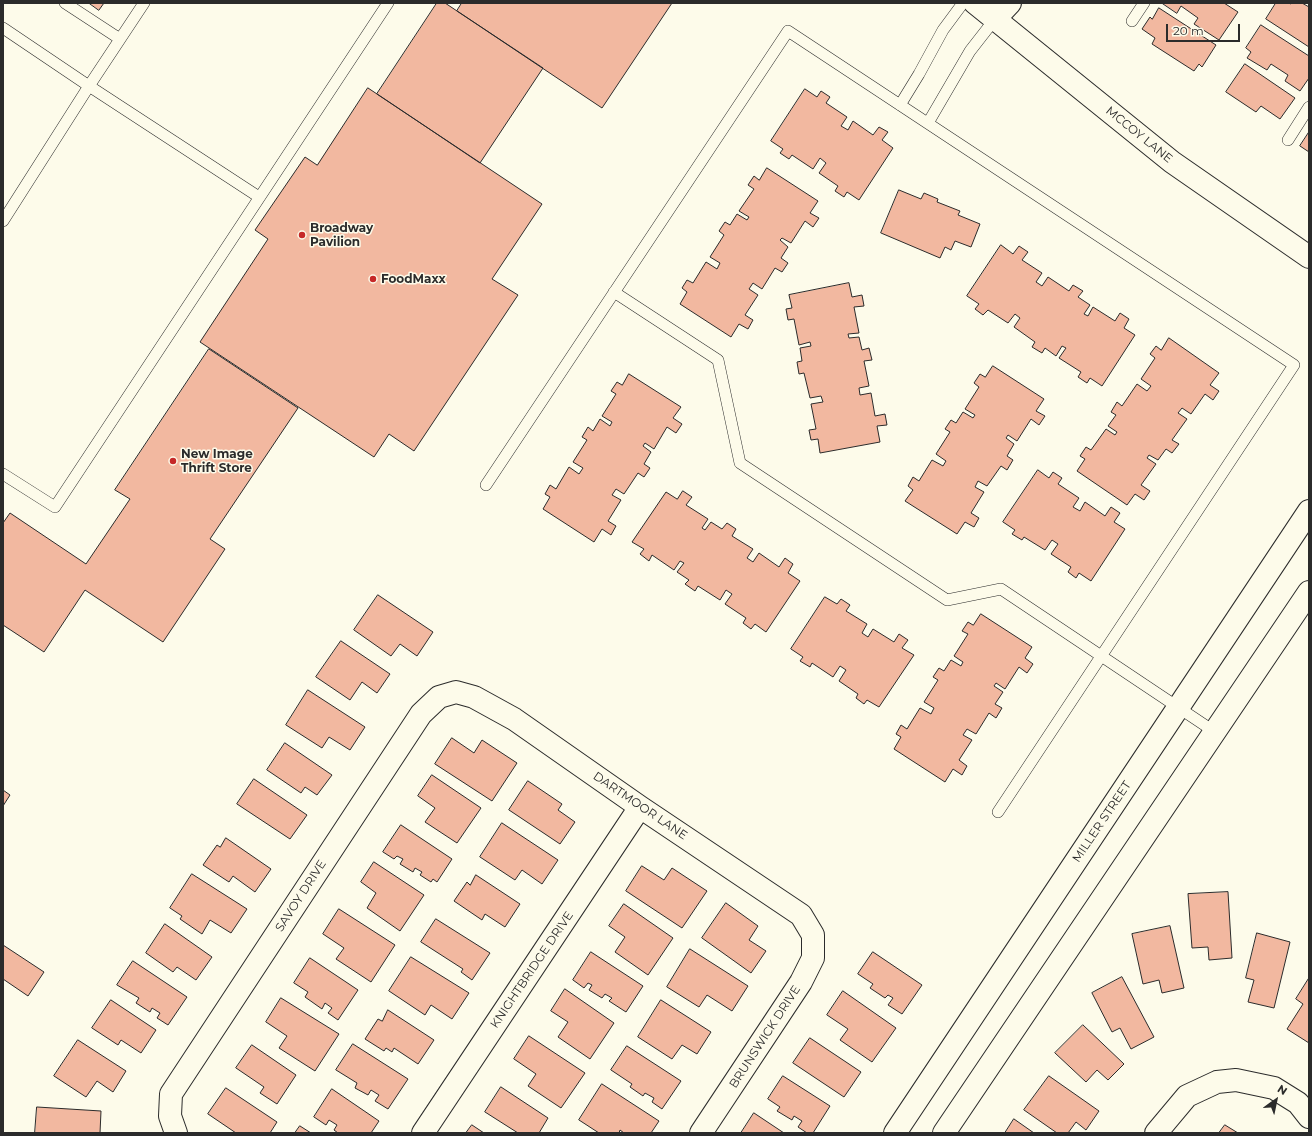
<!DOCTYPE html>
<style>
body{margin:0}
#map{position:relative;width:1312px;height:1136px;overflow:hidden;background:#fdfbea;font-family:Montserrat,sans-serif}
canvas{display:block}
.frame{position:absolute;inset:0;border:4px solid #2b2b2b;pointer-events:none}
.north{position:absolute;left:1256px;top:1080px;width:40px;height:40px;-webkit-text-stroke:3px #fdfbea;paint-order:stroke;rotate:33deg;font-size:11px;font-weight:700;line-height:16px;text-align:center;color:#2b2b2b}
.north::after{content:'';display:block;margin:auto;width:14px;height:18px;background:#2b2b2b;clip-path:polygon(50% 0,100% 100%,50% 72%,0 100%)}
.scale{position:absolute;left:1166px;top:24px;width:74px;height:18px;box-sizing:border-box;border:2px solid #2b2b2b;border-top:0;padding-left:5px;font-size:12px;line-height:14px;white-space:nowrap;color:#2b2b2b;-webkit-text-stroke:3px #fdfbea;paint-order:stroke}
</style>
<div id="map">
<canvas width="1312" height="1136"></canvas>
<div class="frame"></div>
<div class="north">N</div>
<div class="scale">20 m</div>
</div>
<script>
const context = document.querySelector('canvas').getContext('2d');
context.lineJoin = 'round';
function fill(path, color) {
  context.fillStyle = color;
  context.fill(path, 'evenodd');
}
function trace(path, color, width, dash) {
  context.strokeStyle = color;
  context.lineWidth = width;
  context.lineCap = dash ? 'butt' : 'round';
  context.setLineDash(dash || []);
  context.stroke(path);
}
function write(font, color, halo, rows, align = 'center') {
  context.font = font + ' Montserrat,sans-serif';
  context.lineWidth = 3;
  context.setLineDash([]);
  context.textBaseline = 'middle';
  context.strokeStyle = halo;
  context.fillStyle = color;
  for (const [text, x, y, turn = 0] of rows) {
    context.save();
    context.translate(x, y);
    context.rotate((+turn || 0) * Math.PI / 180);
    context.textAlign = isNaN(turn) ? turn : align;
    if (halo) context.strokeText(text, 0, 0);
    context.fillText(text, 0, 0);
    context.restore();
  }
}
const building = new Path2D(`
 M89,3H104L99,10Z
 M437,3H445L543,68L480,163L377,94Z
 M462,3H672L602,108L457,11Z
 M1162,3H1224L1238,12L1219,40L1194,24L1198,18L1181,6L1177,13Z
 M1276,3H1289L1291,4L1292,3H1302L1309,7V47L1266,19Z
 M1159,8L1216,45L1202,67L1199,64L1194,71L1152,44L1155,38L1142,29L1150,17L1152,19Z
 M1261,25L1309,56V78L1300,91L1285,81L1288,75L1271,64L1267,70L1247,58L1251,52L1246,48Z
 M1245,64L1295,98L1280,119L1261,106L1256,112L1226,92Z
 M368,88L542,204L492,279L518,295L414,451L389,434L374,457L200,342L268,239L255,230L305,157L317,165Z
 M805,89L817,97L821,91L830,97L826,103L847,117L841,126L848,130L853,121L873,135L879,127L888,132L882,140L893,148L859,200L847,192L844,197L835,191L838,186L819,173L826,163L820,158L813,169L792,155L789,159L780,153L783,149L771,141Z
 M1309,132V152L1300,146Z
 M767,168L818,201L810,213L819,218L813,227L805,221L791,243L782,238L780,240L788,247L781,258L788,263L782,272L775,268L762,289L753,283L749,289L758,295L745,315L753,320L748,329L739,324L731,337L680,304L687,292L682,288L687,280L693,283L706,262L717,269L720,263L710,257L724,235L719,231L725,222L730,225L737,214L747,220L749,217L739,211L754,189L748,185L754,176L759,180Z
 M899,190L921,199L924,193L938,199L937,202L960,211L958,215L980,224L971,247L955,241L951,250L945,247L940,258L881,233Z
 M1001,245L1013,254L1019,246L1028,252L1022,260L1042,273L1036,282L1042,286L1048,277L1069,291L1073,285L1083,291L1078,297L1090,305L1084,314L1088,316L1093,307L1115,321L1120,313L1129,319L1124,328L1135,335L1102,386L1090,378L1087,383L1078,377L1081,372L1059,358L1066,348L1062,346L1056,356L1045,348L1042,353L1032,347L1035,342L1014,327L1020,318L1015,314L1008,323L988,310L983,315L975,309L979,304L967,296Z
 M849,283L852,297L862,295L864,306L854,307L859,333L848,334L849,338L859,337L862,350L869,348L872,360L864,361L869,386L859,388L860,395L871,393L875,416L885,414L887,425L877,426L880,442L820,453L818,439L811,440L809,430L816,429L811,404L823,402L821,396L810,398L804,373L799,374L797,362L802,361L800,348L811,346L810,342L799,345L794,319L788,320L786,309L792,308L789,295Z
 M1169,338L1219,373L1210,385L1219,391L1213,400L1205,394L1191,414L1182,408L1178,413L1187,419L1172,440L1179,444L1172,453L1166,449L1158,460L1149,455L1147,458L1156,464L1141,485L1150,491L1144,500L1135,494L1127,505L1077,471L1085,459L1080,456L1086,447L1091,450L1106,429L1115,435L1117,432L1108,426L1116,415L1111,412L1117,402L1122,406L1137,384L1147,391L1151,386L1141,379L1155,358L1150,354L1156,346L1161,350Z
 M209,349L298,408L210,539L225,549L163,642L85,590L44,652L3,625V523L10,513L86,564L130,499L115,490Z
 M993,366L1044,399L1036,411L1045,416L1039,425L1031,419L1017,441L1008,435L1006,438L1014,444L1007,456L1013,460L1007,470L1001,466L987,486L978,481L975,487L984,492L971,513L979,518L974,527L965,522L957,534L905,501L913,490L908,486L913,477L919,481L932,460L943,466L946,461L936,454L950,432L945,429L951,420L956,423L963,412L973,418L975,415L965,409L979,387L974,383L980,374L985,377Z
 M629,374L681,407L673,418L682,424L676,433L667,427L654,449L645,443L643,446L651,452L644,464L650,468L644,477L638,473L624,494L616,489L612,495L621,500L608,521L616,526L611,535L602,529L594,542L543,509L550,497L545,494L550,485L556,489L569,467L579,474L583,468L573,462L587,440L582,437L588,427L593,431L600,419L610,426L612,422L602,416L616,394L611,391L617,382L622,385Z
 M1038,470L1049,478L1053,472L1062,478L1058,484L1079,498L1073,507L1080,511L1085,502L1105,516L1111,507L1120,513L1114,522L1125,529L1091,581L1079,573L1076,578L1068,572L1071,567L1051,554L1058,544L1052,540L1045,550L1024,537L1022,540L1012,534L1015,530L1003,522Z
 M683,491L692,497L686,505L708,519L702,528L705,530L711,522L722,529L727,523L736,529L732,536L753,549L747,558L753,562L759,553L779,567L785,558L793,564L788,573L800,581L766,632L755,624L751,629L743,623L746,618L725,604L732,594L726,590L720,600L698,586L695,591L685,584L689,580L677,572L684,563L680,561L674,570L652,555L649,561L640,554L644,549L632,542L666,492L677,499Z
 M378,595L433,632L417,656L400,644L391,656L354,630Z
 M825,597L837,604L841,599L850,605L846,611L867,624L862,633L868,637L873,629L894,642L899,634L908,640L902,648L914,655L879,707L867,700L864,704L856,698L858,694L839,681L846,670L840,666L833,677L812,663L810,667L800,661L803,657L791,649Z
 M981,614L1032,647L1025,658L1033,664L1027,673L1019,667L1005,689L996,683L994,686L1003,692L995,704L1002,708L996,718L989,713L976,734L967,729L963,735L972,740L959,760L967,766L962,775L953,769L945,782L894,749L901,737L896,734L901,725L907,729L920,708L931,714L934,708L924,702L938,680L933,677L939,668L944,671L951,660L961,666L963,662L954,656L968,634L962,631L968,622L973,625Z
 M341,641L390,674L377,693L362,682L350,700L316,677Z
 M308,690L365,727L350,750L329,737L322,748L286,725Z
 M452,738L474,753L482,740L517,763L492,801L435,764Z
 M285,743L332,775L317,795L305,787L301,793L267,770Z
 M432,775L481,808L457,843L425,822L435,808L418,796Z
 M254,779L307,815L290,839L237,804Z
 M528,781L562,804L558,810L575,822L560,844L509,810Z
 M3,790L10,795L3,806Z
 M502,823L558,860L542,884L522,870L515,880L480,857Z
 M401,825L452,859L437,882L433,879L431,882L420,875L422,872L415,868L413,872L400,864L403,859L397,856L394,859L383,852Z
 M226,838L271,869L255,892L233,876L229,882L203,865L217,845L220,847Z
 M374,862L424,895L400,931L367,908L376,893L361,882Z
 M642,866L664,880L672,868L707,891L682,928L626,891Z
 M192,874L247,909L231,933L210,920L202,934L180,919L182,916L170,908Z
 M476,875L520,904L505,927L485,914L482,920L454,901L467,882L470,885Z
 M1228,892L1232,958L1209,960L1208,947L1192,948L1188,894Z
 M726,903L758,926L749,940L766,951L751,973L702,938Z
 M624,904L673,938L648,975L615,952L625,937L609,926Z
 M339,909L395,945L371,982L336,959L344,948L323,934Z
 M436,919L490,953L472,980L461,972L463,969L421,942Z
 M165,924L212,957L196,980L177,967L173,972L146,953Z
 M1170,926L1184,988L1162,993L1159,980L1143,984L1132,934Z
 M1257,933L1290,942L1274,1008L1248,1002L1254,980L1246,978Z
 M3,945L44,972L28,996L3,979Z
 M690,949L748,986L732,1011L707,995L699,1007L667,987Z
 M591,952L643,986L626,1012L609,1001L612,998L605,994L602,998L589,990L592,985L588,983L584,988L573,980Z
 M873,952L922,985L902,1014L888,1005L893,998L888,995L885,998L870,988L873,984L858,974Z
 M411,957L469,993L452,1019L431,1005L425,1015L389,991Z
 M310,958L358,990L338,1020L328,1013L332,1008L325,1003L322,1009L305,997L308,992L294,983Z
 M133,961L187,997L168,1025L157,1018L160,1013L152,1008L150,1012L136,1003L139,998L117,985Z
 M1122,977L1154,1037L1131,1049L1120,1028L1112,1032L1092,993Z
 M1309,978V1043L1287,1029L1303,1004L1296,999Z
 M565,989L614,1023L590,1059L558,1037L568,1022L551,1011Z
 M843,991L896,1028L872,1062L840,1040L848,1029L827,1015Z
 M281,998L339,1034L315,1071L279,1048L287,1036L266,1022Z
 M111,1000L156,1030L141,1053L121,1040L118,1045L92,1028Z
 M661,1000L711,1032L697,1054L682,1045L672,1059L638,1037Z
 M388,1010L434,1040L418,1064L394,1048L392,1052L386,1048L384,1051L365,1039L378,1019L382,1021Z
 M1083,1025L1124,1064L1108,1080L1097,1070L1086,1082L1055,1053Z
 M529,1036L585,1073L561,1108L528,1086L536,1074L514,1059Z
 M810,1038L861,1072L844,1097L793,1063Z
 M78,1040L126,1071L113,1092L97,1081L86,1097L54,1076Z
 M353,1044L408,1079L388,1109L375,1101L379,1095L371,1090L368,1095L355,1088L357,1083L336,1070Z
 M252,1045L296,1075L277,1104L260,1093L264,1087L236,1068Z
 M627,1046L681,1081L662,1109L652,1102L654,1098L645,1093L643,1096L630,1087L632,1084L611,1070Z
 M783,1076L830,1106L813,1133H807L798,1127L802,1121L794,1116L792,1120L777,1111L780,1107L768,1099Z
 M1049,1076L1099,1111L1086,1130L1076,1122L1068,1133H1057L1024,1110Z
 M602,1084L659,1121L651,1133H624L620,1130L619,1133H599L579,1120Z
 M501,1087L548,1118L539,1133H518L485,1112Z
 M226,1088L277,1122L270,1133H236L208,1114Z
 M332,1089L379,1121L371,1133H338L334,1130L337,1125L329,1120L326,1125L314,1117Z
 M37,1107L101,1111L100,1133H35Z
 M754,1113L784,1133H741Z
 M1014,1119L1034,1133H1005Z
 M472,1125L484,1133H466Z
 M1225,1125L1238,1133H1219Z
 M300,1126L311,1133H295Z`);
fill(building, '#f2b8a0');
trace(building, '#2b2b2b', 1);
const service = new Path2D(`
 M65,3L120,39
 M1132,21L1144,3
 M3,28L89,86L259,197
 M900,105L919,74L943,30L963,3
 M928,123L970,51L995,19
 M1288,140L1309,107
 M3,221L89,86L144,3
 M614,292L718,360L740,463L947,600L1001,589L1215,732
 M3,474L55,507L388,3
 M486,485L788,31L1294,365L998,812`);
const minor = new Path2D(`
 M995,19L1010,3
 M176,1133L170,1116L171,1094L421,714L439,697L456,692L474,697L514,719L640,807L801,915L813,935V958L801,982L701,1133
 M423,1133L640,807
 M1156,1133L1187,1096L1217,1082L1236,1080L1274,1088L1298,1103L1309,1117`);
const tertiary = new Path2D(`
 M975,3L1172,162L1309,257
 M895,1133L1309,511
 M944,1133L1309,592`);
trace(service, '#2b2b2b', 12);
trace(minor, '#2b2b2b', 24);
trace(tertiary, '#2b2b2b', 24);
trace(service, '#fdfbea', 11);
trace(minor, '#fdfbea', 22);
trace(tertiary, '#fdfbea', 22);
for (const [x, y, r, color] of [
 [302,235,4,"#c62828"],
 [373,279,4,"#c62828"],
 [173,461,4,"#c62828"]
]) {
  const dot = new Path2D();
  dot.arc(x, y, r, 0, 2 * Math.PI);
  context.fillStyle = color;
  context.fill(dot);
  trace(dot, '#fdfbea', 1.5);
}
write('12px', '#2b2b2b', '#fdfbea', [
 ["MCCOY LANE",1139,135,39],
 ["DARTMOOR LANE",640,806,34],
 ["MILLER STREET",1102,822,-56],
 ["SAVOY DRIVE",301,896,-57],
 ["KNIGHTBRIDGE DRIVE",532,970,-56],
 ["BRUNSWICK DRIVE",765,1037,-57]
]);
write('bold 12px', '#2b2b2b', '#fdfbea', [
 ["Broadway",310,228],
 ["Pavilion",310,242],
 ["FoodMaxx",381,279],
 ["New Image",181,454],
 ["Thrift Store",181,468]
], 'left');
</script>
